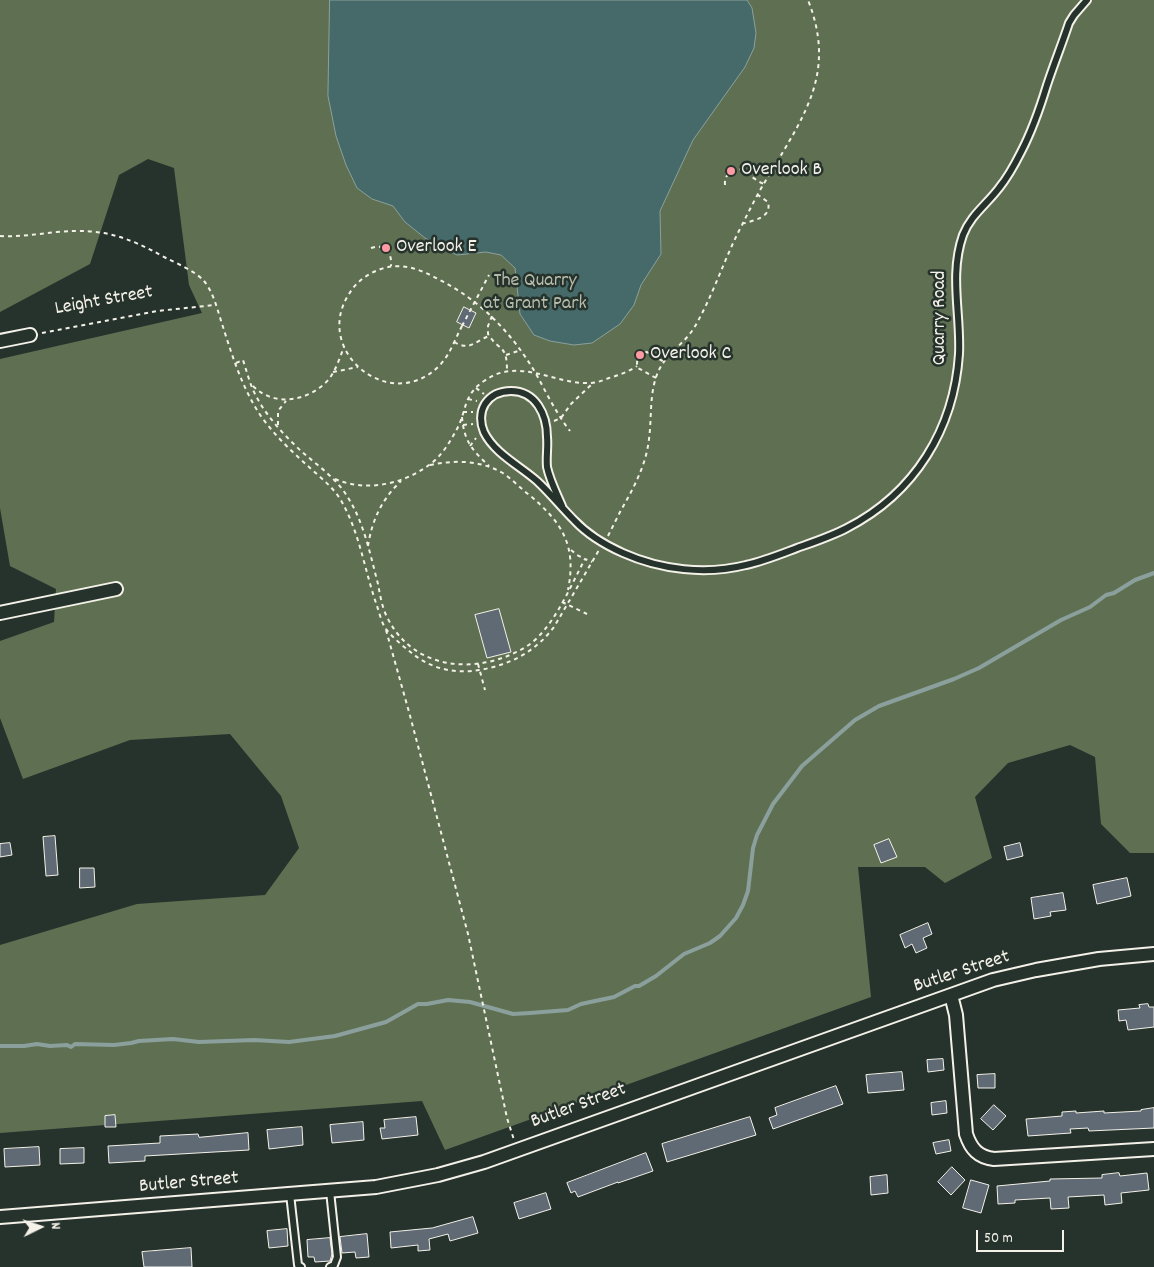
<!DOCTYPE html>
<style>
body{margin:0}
#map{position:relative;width:1154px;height:1267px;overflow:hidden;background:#26332d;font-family:Dekko,sans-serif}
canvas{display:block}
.north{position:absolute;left:15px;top:1202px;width:50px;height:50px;-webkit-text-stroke:4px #26332d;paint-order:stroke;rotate:86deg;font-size:14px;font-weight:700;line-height:20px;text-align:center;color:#f4f1e8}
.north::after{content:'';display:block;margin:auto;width:18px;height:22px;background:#f4f1e8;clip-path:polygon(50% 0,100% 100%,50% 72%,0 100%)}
.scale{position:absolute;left:976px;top:1230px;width:88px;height:22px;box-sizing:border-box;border:2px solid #f4f1e8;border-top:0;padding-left:6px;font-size:15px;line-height:18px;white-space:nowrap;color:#f4f1e8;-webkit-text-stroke:4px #26332d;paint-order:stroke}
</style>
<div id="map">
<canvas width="1154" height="1267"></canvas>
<div class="north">N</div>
<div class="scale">50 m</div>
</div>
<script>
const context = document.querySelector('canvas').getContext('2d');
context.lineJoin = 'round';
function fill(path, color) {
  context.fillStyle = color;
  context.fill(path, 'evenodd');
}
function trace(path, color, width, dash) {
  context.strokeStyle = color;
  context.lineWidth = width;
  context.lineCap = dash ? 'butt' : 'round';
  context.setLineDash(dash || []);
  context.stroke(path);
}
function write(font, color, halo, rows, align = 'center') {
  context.font = font + ' Dekko,sans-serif';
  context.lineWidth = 5;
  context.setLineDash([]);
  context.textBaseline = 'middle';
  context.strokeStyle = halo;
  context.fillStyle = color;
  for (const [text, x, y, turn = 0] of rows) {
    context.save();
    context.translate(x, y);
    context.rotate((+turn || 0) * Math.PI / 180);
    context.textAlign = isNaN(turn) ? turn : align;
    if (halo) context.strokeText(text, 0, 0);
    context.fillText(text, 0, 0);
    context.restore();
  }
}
fill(new Path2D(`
 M0,0H1154V853H1130L1101,824L1095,757L1070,745L1008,763L975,797L992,858L945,883L925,867H858L871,997L445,1150L422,1101L0,1133V945L137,904L265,895L299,848L281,796L230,734L130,740L23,779L0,718V641L54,622L56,589L10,566L0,508V359L202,313L189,285L174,168L148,159L119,175L90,264L0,312Z`), '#5f7052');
const water = new Path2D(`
 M330,0H747L752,8L756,33L754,48L745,67L693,140L660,211L661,254L641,285L634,305L620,324L592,343L574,345L550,341L534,335L520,314L515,268L501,255L486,252L457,255L425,238L405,222L393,206L372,199L357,188L346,165L336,136L328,96Z`);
fill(water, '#456a69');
trace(water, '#8ba09c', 1);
trace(new Path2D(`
 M0,1046H24L37,1044L50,1046L67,1045L71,1047L75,1044L114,1045L131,1043L139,1041L173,1039L199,1042L254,1040L289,1042L335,1036L386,1022L418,1004H427L448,1000L470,1002L513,1014L530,1013L568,1010L581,1004L614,997L635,986H639L656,976L684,954L710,943L720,936L736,918L743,905L748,891L753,848L757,835L773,804L802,766L855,720L879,706L954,679L979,668L1061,620L1090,607L1106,595L1114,593L1135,580L1154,573`), '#8ba09c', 4);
const building = new Path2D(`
 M464,307L476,313L469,328L457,322Z
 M499,609L511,652L487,658L475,615Z
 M55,836L58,875L46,876L43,837Z
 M889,839L897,857L881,863L874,845Z
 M10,843L12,855L0,857V844Z
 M1020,843L1023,856L1007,860L1004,847Z
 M80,868H94L95,887L80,888Z
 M1127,878L1131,896L1097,904L1093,885Z
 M1063,893L1066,910L1050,912L1051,916L1034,919L1031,898Z
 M928,923L932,934L923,938L927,948L916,953L912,944L905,948L900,935Z
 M1148,1004L1149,1007H1154V1027L1128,1030L1126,1020L1119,1021L1118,1010L1140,1008L1139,1005Z
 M943,1059L944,1070L928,1072L927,1060Z
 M902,1072L904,1090L868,1093L866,1075Z
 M995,1074V1088H978L977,1075Z
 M836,1086L843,1104L773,1129L769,1118L777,1115L775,1108Z
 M946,1101L947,1113L932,1115L931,1103Z
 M994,1105L1006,1116L993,1130L981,1119Z
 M1154,1108V1128L1089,1131L1088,1128L1070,1129L1071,1133L1028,1136L1026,1119L1062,1116V1112L1076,1111V1113L1104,1111V1113L1141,1111V1110Z
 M115,1115L116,1127H105V1116Z
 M416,1117L418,1135L382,1139L380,1128H385L384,1120Z
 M750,1117L756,1135L667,1162L662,1144Z
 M363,1122L364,1140L332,1143L330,1125Z
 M302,1127L303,1145L269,1149L267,1130Z
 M248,1133L249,1150L145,1156V1161L109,1163L108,1146L160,1143V1136L198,1134L199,1137Z
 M949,1140L951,1151L936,1154L933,1143Z
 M39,1147L40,1165L5,1167L4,1149Z
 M84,1148V1163L60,1164V1149Z
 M646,1153L653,1171L618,1183V1182L578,1197L575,1191L571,1193L567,1183Z
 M952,1167L965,1180L951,1195L938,1182Z
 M1119,1173L1120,1176L1147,1173L1149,1190L1121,1193L1122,1203L1105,1205L1104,1195L1068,1197L1069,1208L1051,1209L1050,1198L1015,1200V1203L998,1204L997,1186L1050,1181V1179L1102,1178V1175Z
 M887,1175L888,1193L871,1195L870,1177Z
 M971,1180L989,1185L981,1213L963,1208Z
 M546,1193L551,1209L519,1219L514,1203Z
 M473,1217L478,1233L450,1241L448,1234L429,1239L430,1250L418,1251V1245L391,1248L390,1232L432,1228Z
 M287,1229L288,1246L269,1248L267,1231Z
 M367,1234L369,1257L356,1258L355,1252L342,1253L340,1237Z
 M330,1238L332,1254L330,1261L315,1262L314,1257H308L307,1240Z
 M191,1248L192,1267H144L142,1252Z`);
fill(building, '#5f6a74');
trace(building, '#f4f1e8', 1);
const service = new Path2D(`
 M562,506C557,494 550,481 547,467C546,457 548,447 547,437C547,415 536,391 511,391C501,391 491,395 485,404C480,412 480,423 484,432C494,453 520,466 537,481C550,493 561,507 574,520C587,534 605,545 623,553C661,570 706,575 746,565C764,561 781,554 797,548C814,542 832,536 847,528C915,493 954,429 959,354C961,314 949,275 963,235C970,216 987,204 999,188C1008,177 1015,164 1021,152C1032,131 1040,108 1047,85C1054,64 1062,44 1069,23L1074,15L1087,0
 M290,1194L298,1265L301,1267
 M330,1267L334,1265L337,1257L330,1191`);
const minor = new Path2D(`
 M0,341L30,335
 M0,613L116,589
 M951,995L956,1015L966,1134C971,1149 978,1157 994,1159L1154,1149
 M0,1217L376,1187L438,1175L484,1162L993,980L1036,970L1099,959L1154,954`);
trace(service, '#f4f1e8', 10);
trace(minor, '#f4f1e8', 16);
trace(new Path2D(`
 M725,185C724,176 730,170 739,169C746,171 754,180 764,184
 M742,224C754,220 772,218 768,202L758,195
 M0,236C19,237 38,234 57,232C103,228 126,236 166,258C178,264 195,271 204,281C214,293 218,312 223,327C232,355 241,384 257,410C270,431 290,450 309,467C322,479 336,489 344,506C360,536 365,571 376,603C379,611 381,622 386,629C394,639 404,647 413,654C432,669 455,674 479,670C510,665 535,652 554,627L599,550
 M371,248C386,243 392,253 391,266
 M492,316L488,326V334C499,352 507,343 507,371
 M462,326C455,339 450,355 439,366C390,415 312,351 349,294C356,282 367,274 381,269C401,262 420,269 438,279C481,301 510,331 535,372C546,392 556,413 570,431
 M42,333L157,311L215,305
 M454,342C470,351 474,342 489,336
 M506,355L521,350
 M236,363L243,360C247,372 250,385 256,396C267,417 284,435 301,451C317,465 336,478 347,496C364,522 370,554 378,584C380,595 382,607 387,617C408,660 453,672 496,660C512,655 528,648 539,636C559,615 571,585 585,559L592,562
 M333,372L358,367
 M656,378L638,368C635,361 639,353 647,352L664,362
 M253,386C275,408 310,401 329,379C336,370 340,357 344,347
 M476,388L484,394
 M468,399L477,401
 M463,412H473
 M462,417C464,441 472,450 489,466
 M554,421L561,418L571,404L593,383
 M278,425V411L286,401
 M463,425L473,424
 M470,446L476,438
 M430,465C453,460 479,460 501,472C511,478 519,487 528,494C562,522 577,545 568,590
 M335,479C365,492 402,485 429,465C441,457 450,442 457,429C467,410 463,395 484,381C519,356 554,385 591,383C597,383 603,380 609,378C619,375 628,372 637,366
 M608,536C612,528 616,520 620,512C633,489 646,466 649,439C652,417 649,393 658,372C666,354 684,344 694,328C713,296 724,259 742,225C751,207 760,189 771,172C806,113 836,71 808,0
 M368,546C372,520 382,499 401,481
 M571,550L577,555L585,559
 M562,602L587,614
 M386,630L409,712L468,934L507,1118L514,1140
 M478,664L485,690`), '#f4f1e8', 2, [4, 4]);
trace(service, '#26332d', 6);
trace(minor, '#26332d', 12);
trace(new Path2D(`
 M462,326L489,275`), '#f4f1e8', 2, [4, 4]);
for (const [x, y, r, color] of [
 [731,171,5,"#ff9aa2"],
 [386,248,5,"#ff9aa2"],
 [640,355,5,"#ff9aa2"]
]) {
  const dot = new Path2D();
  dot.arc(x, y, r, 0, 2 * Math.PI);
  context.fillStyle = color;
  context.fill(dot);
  trace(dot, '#26332d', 2);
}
write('20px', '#f4f1e8', '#26332d', [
 ["Overlook B",741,171],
 ["Overlook E",396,248],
 ["Overlook C",650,355]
], 'left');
write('20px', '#b8bdac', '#26332d', [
 ["The Quarry",535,282],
 ["at Grant Park",535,305]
]);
write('20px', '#f4f1e8', '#26332d', [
 ["Leight Street",104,302,-10],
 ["Quarry Road",941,318,-90],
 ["Butler Street",962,973,-18],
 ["Butler Street",579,1107,-20],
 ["Butler Street",189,1184,-5]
]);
</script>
